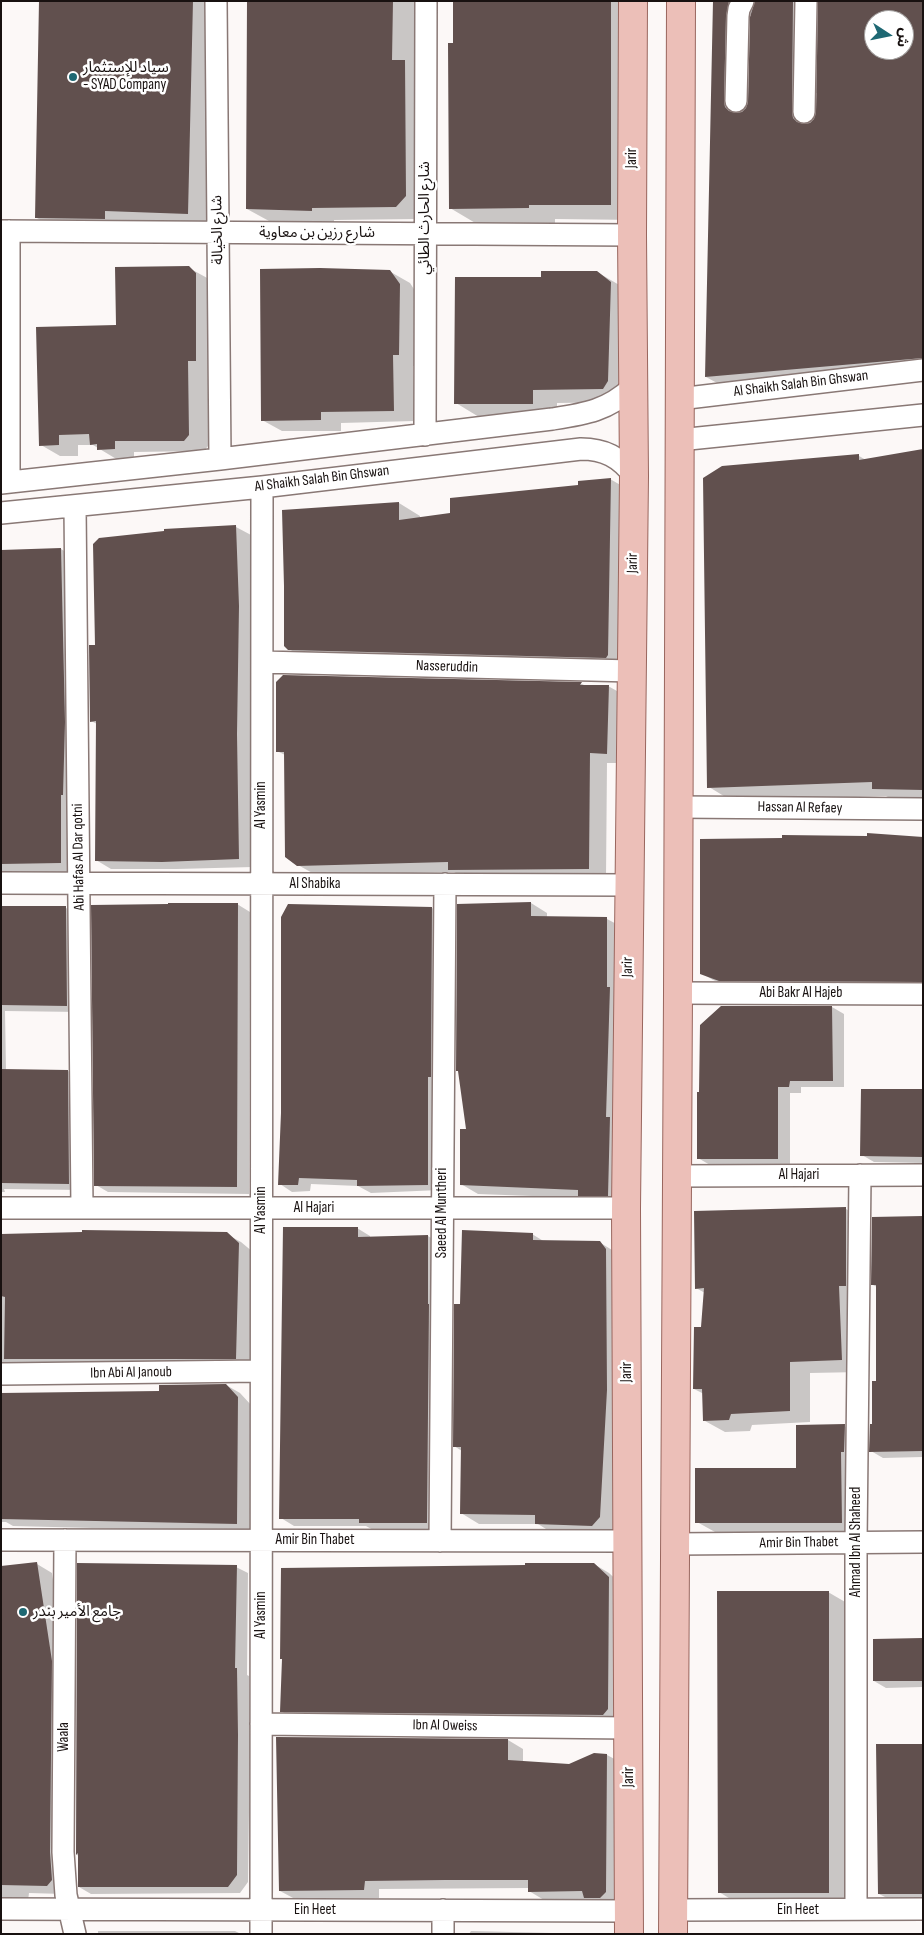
<!DOCTYPE html>
<meta charset="utf-8">
<style>
body{margin:0}
#map{position:relative;width:924px;height:1935px;overflow:hidden;background:#fcf8f7;font-family:"Sofia Sans Condensed","Noto Sans Arabic",sans-serif}
canvas{display:block}
.frame{position:absolute;inset:0;border:2px solid #181110;pointer-events:none}
.north{position:absolute;left:864px;top:10px;width:50px;height:50px;box-sizing:border-box;background:#fff;border:1px solid #a3a09f;border-radius:50%;rotate:101deg;font-size:14px;font-weight:700;line-height:20px;text-align:center;color:#181110}
.north::after{content:'';display:block;margin:auto;width:18px;height:22px;background:#1e6873;clip-path:polygon(50% 0,100% 100%,50% 72%,0 100%)}
</style>
<div id="map">
<canvas width="924" height="1935"></canvas>
<div class="frame"></div>
<div class="north">ش</div>
</div>
<script>
const context = document.querySelector('canvas').getContext('2d');
context.lineJoin = 'round';
function fill(path, color) {
  context.fillStyle = color;
  context.fill(path, 'evenodd');
}
function trace(path, color, width, dash) {
  context.strokeStyle = color;
  context.lineWidth = width;
  context.lineCap = dash ? 'butt' : 'round';
  context.setLineDash(dash || []);
  context.stroke(path);
}
function write(font, color, halo, rows, align = 'center') {
  context.font = font + ' "Sofia Sans Condensed","Noto Sans Arabic",sans-serif';
  context.lineWidth = 5;
  context.setLineDash([]);
  context.textBaseline = 'middle';
  context.strokeStyle = halo;
  context.fillStyle = color;
  for (const [text, x, y, turn = 0] of rows) {
    context.save();
    context.translate(x, y);
    context.rotate((+turn || 0) * Math.PI / 180);
    context.textAlign = isNaN(turn) ? turn : align;
    if (halo) context.strokeText(text, 0, 0);
    context.fillText(text, 0, 0);
    context.restore();
  }
}
fill(new Path2D(`
 M40,1H211L208,225L57,230L37,218Z
 M248,1H415L414,66L427,74L418,219L334,220V223L269,221L247,209Z
 M455,1H638L637,220L555,219V223L477,224L450,208Z
 M714,1H751L756,4V1H923V373L730,390L706,377ZM732,5L752,16V19L731,7ZM874,20H904V50H874ZM750,21V101L747,108L749,28ZM816,93H818L816,119H815Z
 M189,268L209,279L215,372H208V446L204,451L134,452V460H118L93,445H78V456H60L41,445L117,326Z
 M389,271L410,283L419,297V366H413L414,421L341,423V431H282L262,420Z
 M597,272L621,286L626,402L557,403V417H479L456,403L542,278Z
 M923,451V802H897L886,796L732,801L709,787L859,456L866,460Z
 M610,479L631,491L629,667L311,662L289,649L399,503L420,516V518L451,514Z
 M236,527L251,535L254,615L253,867L177,869H111L96,860L97,724L91,721L97,646Z
 M61,549L77,559L78,872H5L1,876V551Z
 M284,676L582,684L586,686H608L626,696L624,763H607L606,878L467,879L454,872L316,875L298,865L285,755L277,751Z
 M923,838V988L732,987L713,980L701,973Z
 M531,903L547,913V918L607,919L624,928V1204L585,1198L478,1194L461,1184L468,1131Z
 M237,904L250,912L249,1194L108,1192L96,1185Z
 M1,907L66,908L78,915L79,1012L5,1011L6,1070L68,1071L80,1078L81,1190L4,1189L5,1192H1Z
 M432,908L444,915L440,1190L371,1193L358,1186L311,1184L310,1191L292,1192L280,1184Z
 M722,1007H832L844,1014V1087H801V1093H790V1165H710L698,1158L701,1093Z
 M923,1090V1163L874,1162L862,1155Z
 M846,1209L866,1220L861,1372L810,1373V1422L752,1425L750,1431L725,1432L705,1421L704,1394L694,1389L703,1328L705,1293L696,1288Z
 M923,1218V1457L883,1458L871,1451L878,1382L877,1287L873,1285Z
 M357,1228L370,1236V1238L428,1236L441,1244L439,1530H373L366,1526H294L281,1518Z
 M226,1234L241,1242L253,1252L250,1366L1,1367V1235Z
 M532,1234L545,1242H599L617,1253V1527L610,1535L554,1534L538,1524H479L461,1513L462,1451L454,1446L461,1305Z
 M226,1385L240,1393L252,1406L251,1532L13,1526L6,1522H1V1394L160,1392Z
 M844,1426L862,1436L860,1532H715L697,1522L797,1469Z
 M37,1564L52,1573L67,1670L63,1894L29,1893L28,1901L1,1900V1567Z
 M79,1564L236,1567L248,1573L247,1675L249,1676L250,1743L248,1882L240,1893L91,1894L79,1887V1856L77,1855Z
 M594,1564L609,1573L624,1587L618,1723L296,1720L281,1711Z
 M828,1592L852,1606V1905L742,1906L719,1892Z
 M923,1640V1687L886,1688L874,1681Z
 M277,1738L508,1740L523,1749V1762L569,1765L607,1755L622,1763L621,1901L600,1906L588,1899L544,1900L529,1891V1888L379,1889V1898L295,1899L280,1891Z
 M923,1745V1900H891L879,1894Z
 M98,1931H235L241,1934H98Z
 M471,1931L593,1934H594H469Z`), '#0003');
fill(new Path2D(`
 M39,1H193L188,214L105,211V219L35,218Z
 M247,1H393L392,60H405L406,196L396,207L312,208V211L246,209Z
 M453,1H611V205H529V208L449,209L448,43H453Z
 M713,1H729L726,16L724,101L725,107L729,111L736,113L742,112L746,108L748,102L750,17L755,1H793L792,112L793,118L797,122L804,124L810,123L814,119L816,112L818,1H923V358L705,377ZM874,20H904V50H874Z
 M189,266L196,273V361H188L189,435L184,441H115V449L97,450V444L90,445L89,434L59,435V445L39,446L36,327L116,325L115,267Z
 M320,268L390,270L400,284L399,355H393L394,411L321,412V420L261,421L260,269Z
 M541,271H597L611,282L608,381L603,389L533,390V404H454L455,277H541Z
 M923,449V790L872,789V782L707,788L703,478L722,466L859,454V460Z
 M611,478L608,655L606,658L288,650L284,646V586L282,510L399,502V520L450,513V498L578,485V481Z
 M236,525L239,606L237,734L239,859L162,862L95,861L96,721L90,722L89,645H95L93,544L99,538L164,531V529Z
 M61,548L65,722L63,795H61V863L1,864V550Z
 M283,675L582,682L580,685H609L607,754L590,753L589,869L448,870V862L297,866L285,857L284,752H276V682Z
 M867,833L923,837V982L719,981L700,974V839L782,838V835L867,836Z
 M531,902V916L607,917V987H610L606,1117H610L608,1196H578V1190L460,1185V1129H466L458,1071H456L457,904Z
 M168,903H238L237,1187L94,1186L91,905L168,904Z
 M288,904L432,907L431,1077H428V1185L357,1186V1180L299,1178L298,1185H278L281,1113V917Z
 M1,906H66L67,1006L1,1005Z
 M721,1006H832L833,1081H790L789,1087H778V1159H697V1092H699L700,1025Z
 M1,1069L68,1070L69,1184L1,1183Z
 M861,1089H923V1157L860,1156Z
 M846,1207V1286H839L842,1360L790,1362V1411L731,1414L729,1420L703,1421L702,1389H693L694,1327H701L704,1288L695,1289L694,1211Z
 M923,1216V1451L869,1452L870,1424H872V1381H876V1285H871L872,1217Z
 M283,1227H358V1237L428,1235V1304H429L427,1523H359V1519H279Z
 M82,1230L227,1232L239,1243L236,1359H4L5,1297L1,1296V1234L82,1232Z
 M462,1230L533,1233V1240L600,1241L606,1249L607,1390L600,1517L592,1526L535,1524V1515L460,1514L461,1447H453L454,1304H460Z
 M226,1384L238,1397L237,1524L1,1519V1393L159,1391V1385Z
 M845,1424L844,1452H841L842,1523H695V1468H796V1425Z
 M37,1562L52,1661L50,1852L52,1880L47,1886L1,1885V1566Z
 M77,1563L237,1565L235,1668H237L238,1735L237,1875L228,1887H78V1853L76,1855V1852Z
 M525,1563H594L609,1577L608,1709L603,1715L280,1712L282,1659H280L281,1568L525,1565Z
 M717,1591H829V1893H718Z
 M923,1638V1681H873V1639Z
 M276,1737L508,1739V1760L569,1764L594,1753L607,1754L606,1892L600,1898H584L582,1891L528,1892V1880H445L365,1881L364,1890L279,1891Z
 M876,1744H923V1894H878Z`), '#61504e');
const minor = new Path2D(`
 M216,1L220,459
 M736,101L738,16L739,9L743,1
 M804,112L806,1
 M1,231L632,235
 M679,399L923,370
 M425,435L426,1
 M679,440L923,415
 M9,482V231
 M1,483L220,459L552,419C585,414 607,411 633,387
 M75,506L82,1208
 M1,513L262,487L581,449C604,449 620,457 634,476
 M262,662L632,671
 M678,807L923,809
 M1,883L629,885
 M678,993L923,994
 M676,1176L923,1175
 M1,1208H626
 M1,1374L261,1371
 M1,1540L628,1541
 M65,1540L63,1852L66,1895L75,1934
 M440,1541L445,884
 M675,1544L923,1542
 M261,1724L628,1728
 M1,1909L629,1911
 M856,1909V1542L860,1175
 M673,1910L923,1909
 M261,1934L262,487
 M443,1934V1910`);
const major = new Path2D(`
 M629,1934L626,1208L634,476L632,235L633,1
 M673,1934L678,993L681,1`);
trace(minor, '#897875', 24);
trace(major, '#99665e', 30);
trace(minor, '#fff', 21);
trace(major, '#ecbfb8', 28);
for (const [x, y, r, color] of [
 [73,77,5,"#1e6873"],
 [23,1612,5,"#1e6873"]
]) {
  const dot = new Path2D();
  dot.arc(x, y, r, 0, 2 * Math.PI);
  context.fillStyle = color;
  context.fill(dot);
  trace(dot, '#fff', 2);
}
write('15px', '#181110', '#fff', [
 ["سياد للإستثمار",83,68],
 ["- SYAD Company",83,85],
 ["جامع الأمير بندر",33,1612]
], 'left');
write('15px', '#181110', '#fff', [
 ["Jarir",632,158,-90],
 ["شارع الحارث الطائي",425,218,-90],
 ["شارع الخيالة",218,230,-91],
 ["شارع رزين بن معاوية",317,233],
 ["Al Shaikh Salah Bin Ghswan",801,384,-7],
 ["Al Shaikh Salah Bin Ghswan",322,479,-7],
 ["Jarir",633,563,-89],
 ["Nasseruddin",447,667,2],
 ["Al Yasmin",261,805,-90],
 ["Hassan Al Refaey",800,808,1],
 ["Abi Hafas Al Dar qotni",79,857,-91],
 ["Al Shabika",315,884],
 ["Jarir",628,967,-89],
 ["Abi Bakr Al Hajeb",801,993],
 ["Al Hajari",799,1175],
 ["Al Hajari",314,1208],
 ["Al Yasmin",261,1210,-90],
 ["Saeed Al Muntheri",442,1213,-90],
 ["Jarir",627,1372,-90],
 ["Ibn Abi Al Janoub",131,1373,-1],
 ["Amir Bin Thabet",315,1540],
 ["Ahmad Ibn Al Shaheed",856,1542,-90],
 ["Amir Bin Thabet",799,1543,-1],
 ["Al Yasmin",261,1615,-90],
 ["Ibn Al Oweiss",445,1726,1],
 ["Waala",64,1737,-90],
 ["Jarir",629,1777,-90],
 ["Ein Heet",315,1910],
 ["Ein Heet",798,1910]
]);
</script>
